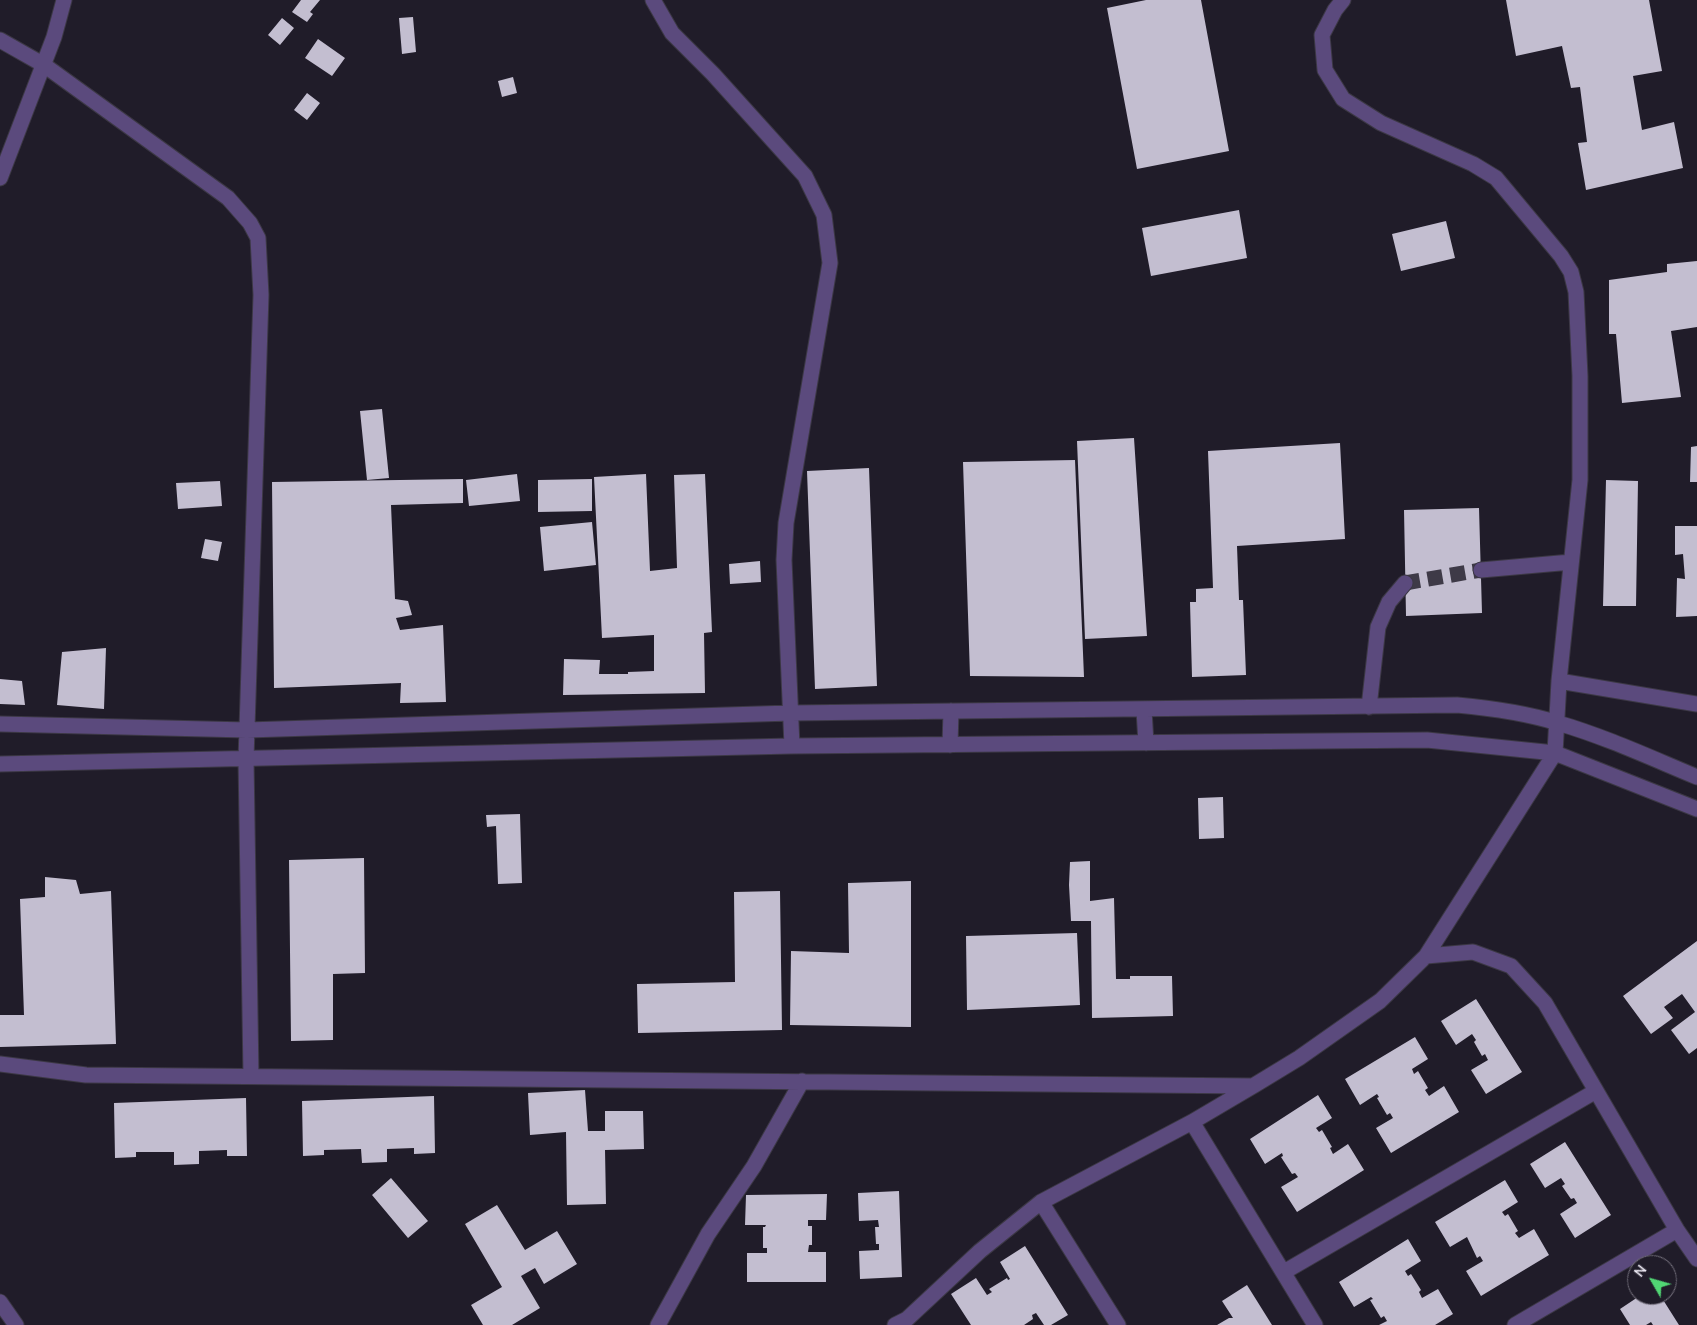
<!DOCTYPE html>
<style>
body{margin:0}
#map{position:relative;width:1697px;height:1325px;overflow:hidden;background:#201c29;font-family:"Nunito Sans",sans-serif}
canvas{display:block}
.north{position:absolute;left:1627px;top:1255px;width:50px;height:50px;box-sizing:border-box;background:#201c29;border:1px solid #716d79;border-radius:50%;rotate:308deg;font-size:14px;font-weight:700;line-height:20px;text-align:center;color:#eae7f1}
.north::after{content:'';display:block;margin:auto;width:18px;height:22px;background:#51d674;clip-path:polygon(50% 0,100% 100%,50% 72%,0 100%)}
</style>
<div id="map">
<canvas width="1697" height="1325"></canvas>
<div class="north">N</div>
</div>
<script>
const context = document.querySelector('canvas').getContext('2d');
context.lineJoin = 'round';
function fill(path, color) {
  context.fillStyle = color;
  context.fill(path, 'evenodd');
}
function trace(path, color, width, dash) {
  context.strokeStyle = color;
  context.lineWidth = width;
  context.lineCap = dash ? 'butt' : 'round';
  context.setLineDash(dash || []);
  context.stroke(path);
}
fill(new Path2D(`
 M301,0H320L310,12L313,14L307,22L292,12Z
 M1146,0H1201L1229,151L1137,169L1107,8Z
 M1506,0H1649L1662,71L1633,76L1642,130L1674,122L1683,168L1586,190L1578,143L1587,142L1580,87L1571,88L1562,46L1516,56Z
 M413,17L416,52L402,54L399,18Z
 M282,18L294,28L280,45L268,35Z
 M318,39L345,58L332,76L305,58Z
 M513,77L517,93L502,97L498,81Z
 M307,93L320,103L307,120L294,110Z
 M1239,210L1247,258L1151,276L1142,228Z
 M1446,221L1455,258L1401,271L1392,234Z
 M1697,261V327L1671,331L1681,397L1622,403L1616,334H1609V280L1667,272V264Z
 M382,409L389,478L367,480L360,411Z
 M1134,438L1147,636L1085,639L1077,441Z
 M1340,443L1345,539L1237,546L1239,600H1243L1246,675L1192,677L1190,602H1196V589L1213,588L1208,451Z
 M1697,446V482H1690L1691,447Z
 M1075,460L1084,677L970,676L963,462Z
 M869,468L877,686L815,689L807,471Z
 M517,474L520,501L469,506L466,480Z
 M646,474L650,571L677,568L674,475L705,474L712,632L704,633L705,693L563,695L564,659L600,660L599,674H628V672L654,671V635L602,638L594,477Z
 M463,479V503L391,505L395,599L408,601L412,615L396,618L400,630L443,625L446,702L400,703L401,683L274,688L272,482Z
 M592,479V511L538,512V480Z
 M1606,480L1638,481L1636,606H1603Z
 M220,481L222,506L178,509L176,483Z
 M1479,508L1482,613L1406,616L1404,510Z
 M592,522L596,565L544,571L540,527Z
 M1675,526H1697V616L1676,617L1677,578L1685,579L1683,554L1675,555Z
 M205,539L222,542L218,561L201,558Z
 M760,561L761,582L730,584L729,564Z
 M106,648L104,709L57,705L62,652Z
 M0,679L22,681L25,705L0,704Z
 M1223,797L1224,838L1199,839L1198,798Z
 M520,814L522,883L498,884L496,826L487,827L486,815Z
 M364,858L365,973L333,974V1040L291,1041L289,860Z
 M1090,861V901L1114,898L1116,979H1130V976H1172L1173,1016L1092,1018L1091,921H1071L1069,885L1070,862Z
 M45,877L76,880L80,894L111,891L116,1044L0,1047V1015H24L20,899L45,897Z
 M911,881V1027L790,1025L791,951L849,953L848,883Z
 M780,891L782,1030L638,1033L637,984L735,982L734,892Z
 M1077,933L1080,1005L967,1010L966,936Z
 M1697,941V1048L1689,1054L1671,1030L1695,1012L1682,994L1664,1007L1673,1018L1651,1034L1623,996Z
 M1476,999L1522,1072L1486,1094L1471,1070L1488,1060L1485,1054L1482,1056L1474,1042L1476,1040L1472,1034L1456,1045L1441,1021Z
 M1415,1037L1428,1059L1412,1069L1414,1074L1418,1071L1428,1088L1425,1090L1429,1096L1444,1086L1459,1112L1391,1153L1376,1128L1393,1118L1390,1113L1387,1115L1377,1098L1379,1097L1377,1094L1360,1105L1345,1079Z
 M585,1090L588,1131H605V1111H643L644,1149L605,1150L606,1204L567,1205L566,1132L530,1135L528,1093Z
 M1318,1095L1332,1118L1316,1128L1319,1132L1322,1130L1332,1147L1330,1148L1333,1154L1348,1144L1364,1170L1297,1212L1281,1187L1298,1177L1295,1173L1292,1174L1281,1157L1283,1156L1282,1153L1265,1164L1250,1139Z
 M434,1096L435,1153L414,1154V1148L387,1149V1162L362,1163L361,1149L324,1150V1155L303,1156L302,1101Z
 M246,1098L247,1156H227V1150L199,1151V1164L174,1165V1152H136V1157L115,1158L114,1103Z
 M1565,1142L1611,1215L1575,1238L1560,1214L1577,1203L1574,1198L1571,1199L1562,1186L1565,1184L1561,1178L1545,1188L1530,1164Z
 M391,1178L428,1221L408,1238L372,1195Z
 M1505,1180L1518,1202L1502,1212L1505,1216L1508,1214L1518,1231L1515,1233L1519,1238L1534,1229L1549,1255L1481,1296L1466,1271L1483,1261L1480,1256L1477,1258L1467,1237L1450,1247L1435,1222Z
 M899,1191L902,1277L860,1279L859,1251L879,1250V1244H876L875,1227H879L878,1220L859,1221L858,1193Z
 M827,1194L826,1220H808V1226H812V1245H809L808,1252H826V1282H747V1253H767V1248H763V1227H765L766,1225H745L746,1195Z
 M497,1205L525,1250L557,1231L577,1264L544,1284L535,1268L521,1276L540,1308L512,1325H483L471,1305L502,1287L465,1224Z
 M1408,1239L1421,1261L1405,1271L1408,1276L1411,1274L1421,1290L1419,1292L1422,1298L1438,1289L1453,1314L1435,1325H1379L1387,1321L1384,1316L1381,1318L1370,1300L1373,1299L1371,1297L1354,1307L1339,1282Z
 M1025,1246L1068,1315L1051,1325H1044L1036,1313L1032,1315L1033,1319L1024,1325H971L951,1294L976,1278L987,1295L992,1292L989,1289L1007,1278L1008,1280L1010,1279L1000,1262Z
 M1247,1285L1272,1325H1217L1229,1318H1233L1222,1301Z
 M1641,1295H1660L1679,1325H1653L1651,1322L1646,1325H1630L1620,1309Z`), '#c3bed0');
trace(new Path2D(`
 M1405,583L1481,570`), '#3e3a47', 15, [15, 8]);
const minor = new Path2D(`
 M653,0L672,33L713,74L805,176L824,215L830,263L786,523L784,560L792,746
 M0,40L44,65L228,198L250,223L258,238L261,295L246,759L251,1076
 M0,178L54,37L64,0
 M1481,570L1571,562
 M1559,681L1697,704
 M1369,707L1378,627L1389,602L1405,583
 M1144,710L1146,743
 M0,724L247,730L791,713L1457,705C1490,708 1526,713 1558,723C1606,737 1651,758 1697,777
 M950,745L951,711
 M0,764L792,746L1427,740L1555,753L1697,809
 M1426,956L1473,952L1511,966L1545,1003L1677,1230L1697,1259
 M0,1064L86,1075L1253,1086L1299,1058L1380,1001L1426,956L1555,753L1559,681L1580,480V376L1576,292L1571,272L1561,256L1496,178L1473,164L1381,123L1343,99L1325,70L1322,35L1335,10L1343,0
 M1192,1122L1315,1325
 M1041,1202L1118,1325
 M1284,1272L1596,1091
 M0,1302L16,1325
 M658,1325L708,1234L754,1166L802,1081
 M895,1325L907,1319L980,1251L1041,1202L1192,1122L1253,1086
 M1515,1325L1677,1230`);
trace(minor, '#3c3845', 17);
trace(minor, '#5b4a7d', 15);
</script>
